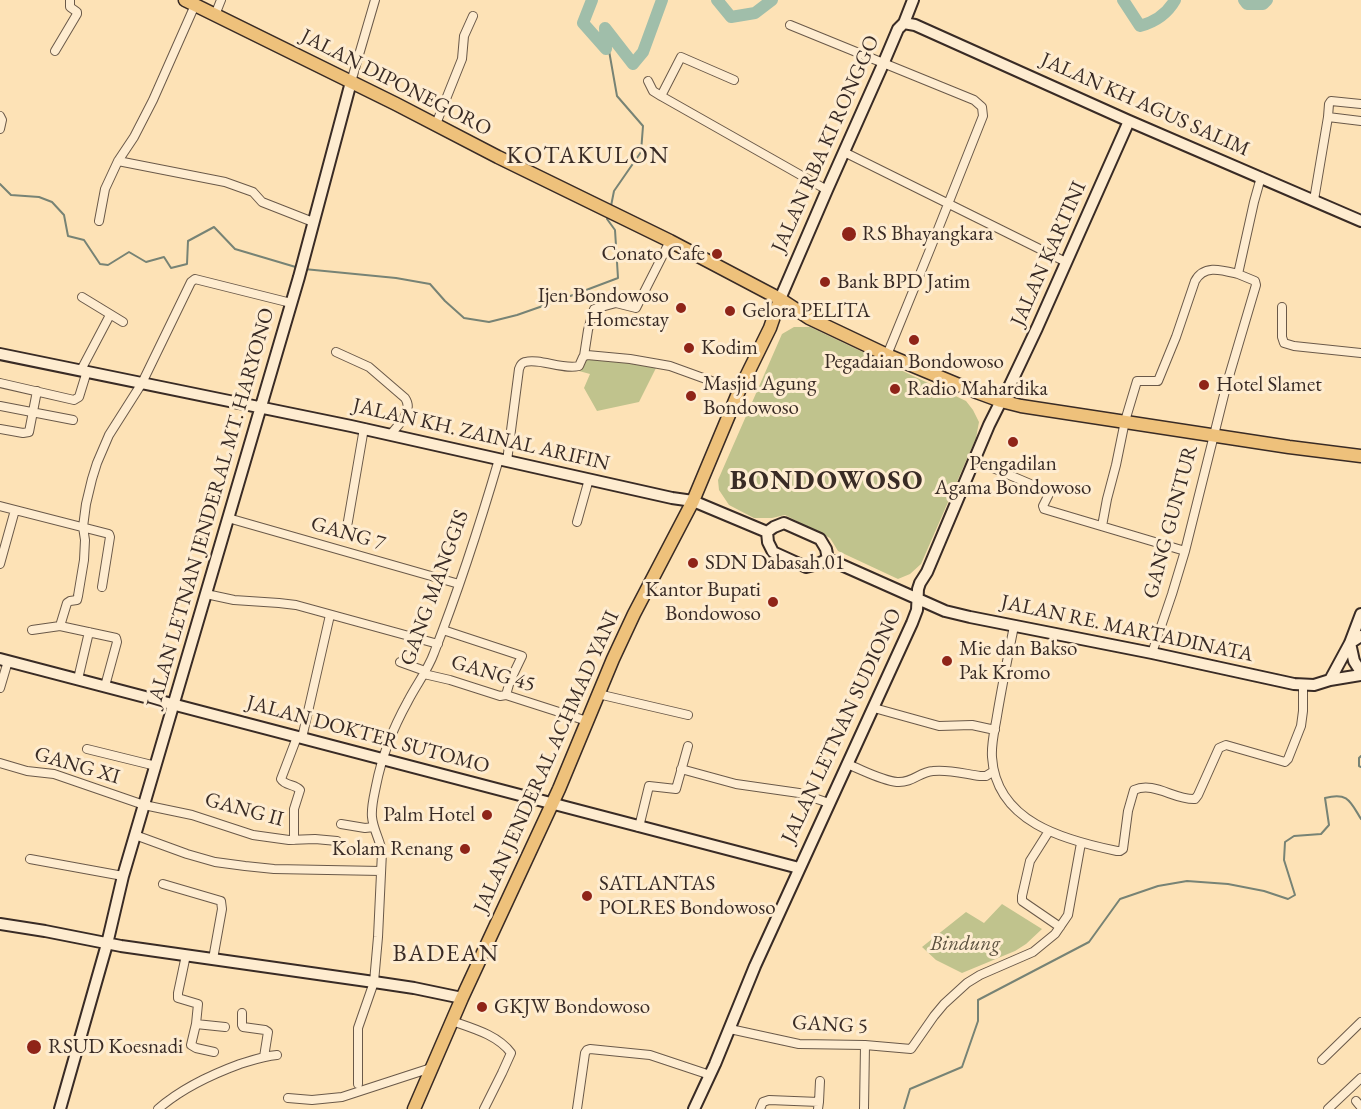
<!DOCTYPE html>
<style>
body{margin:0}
canvas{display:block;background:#fde2b6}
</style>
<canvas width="1361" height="1109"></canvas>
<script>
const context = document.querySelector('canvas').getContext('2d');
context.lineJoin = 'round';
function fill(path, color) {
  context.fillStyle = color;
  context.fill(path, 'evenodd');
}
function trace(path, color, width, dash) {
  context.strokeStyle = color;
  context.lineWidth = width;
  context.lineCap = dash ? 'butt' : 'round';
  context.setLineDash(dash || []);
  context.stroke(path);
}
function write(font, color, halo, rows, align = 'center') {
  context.font = font + ' "EB Garamond",serif';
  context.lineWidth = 6;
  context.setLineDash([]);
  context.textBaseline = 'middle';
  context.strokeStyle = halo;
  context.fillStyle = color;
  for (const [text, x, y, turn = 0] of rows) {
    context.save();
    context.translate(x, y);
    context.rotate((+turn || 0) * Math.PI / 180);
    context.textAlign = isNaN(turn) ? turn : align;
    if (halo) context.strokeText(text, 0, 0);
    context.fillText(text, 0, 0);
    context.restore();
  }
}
fill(new Path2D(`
 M794,327H810L966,401L973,410L979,422L976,438L921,564L910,574L898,579L838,551L830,538L785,515L772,518H754L729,505L719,490L718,480L782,334Z
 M620,358L656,368L639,402L597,411L584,388L590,374L579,371L584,360Z
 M1002,904L1042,929L1026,944L1015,951L962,973L936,960L922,947L966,912L984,923Z`), '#c0c38d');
trace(new Path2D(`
 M605,28L617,96L643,126L641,152L614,191L611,206
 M0,184L11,195L39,197L52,202L64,215L68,236L84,240L100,264L108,265L129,252L146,262L164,257L171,268L187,264L188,241L214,227L235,249L299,268
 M304,269L396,278L430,284L445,301L464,318L489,322L517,315L557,301L618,278L615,230L607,219L608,217
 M1361,756L1359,758V766L1361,767
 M904,1109L910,1089L962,1067L978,1021V1000L1089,942L1120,899L1158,886L1187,881L1228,884L1264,891L1288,899L1295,895L1284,860L1285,842L1294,836L1321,834L1329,825L1325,798C1348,792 1350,801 1361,819`), '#778375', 2);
trace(new Path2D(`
 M592,0L583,23L606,49L605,28L633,64L643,52L662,0
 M717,0L731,17L755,13L772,0
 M1123,0L1140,26C1155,22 1167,14 1175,0
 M1244,0L1247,4H1263L1267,0`), '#a0beaa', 12);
const street = new Path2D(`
 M215,15L221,0
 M790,25L974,100L982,107L983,116L931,247L887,355
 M55,51L77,14V12L70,7V0
 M648,81L653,91L661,96L827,190
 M351,82L375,0
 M661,96L681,57L734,80
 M1361,104L1331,101L1329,104L1328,117L1361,121
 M0,116L2,120L0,129
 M436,124L462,59L464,36L473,16
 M844,152L1066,262
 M118,161L225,182L253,192L262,202L313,222
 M1314,200L1328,117
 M99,221L105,189L118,161L134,137L153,100L195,5
 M82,297L123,322
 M1282,307V337L1284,343L1294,346L1361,353
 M336,352L369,367L405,398C414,411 399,424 391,434
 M584,356L588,330L594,309L616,303L636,308L670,241
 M81,370L110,315
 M0,383L74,400L79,397L87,371
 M0,406L73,420
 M0,429L23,433L29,432L37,391
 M974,460L1047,491L1049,494L1043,506L1044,509L1185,551
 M507,461L519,369C521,365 520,364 525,362C540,358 562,370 579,366L583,357L587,355L630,359L670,366L739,391
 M0,506L109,534L110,537L102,587
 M228,518L459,584
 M577,522L589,479
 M1102,526L1107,499L1116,465L1125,421L1137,381H1158L1176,337L1195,281C1204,264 1222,270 1238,274
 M347,527L364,428
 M0,564L15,510
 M206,594L234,600L279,603L296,605L438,644
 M60,626L67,603L70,601L77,600L78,596L84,560L85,540L83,527L86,504L92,479L97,463L109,435L142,383L191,282L195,279L291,303
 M1014,626C1008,656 1002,686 997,716C995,729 991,743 992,757C996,822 1064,840 1117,851H1120L1123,849L1128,811L1134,790C1154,781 1174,800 1195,799L1198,795L1219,748L1226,745L1285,762L1288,759L1301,726L1303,711V685
 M32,630L60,626L116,638L117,642L105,686
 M443,630L522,656L510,681L506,695
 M1152,653L1172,594L1185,551L1227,383L1256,285L1255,281L1238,274L1254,202L1261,177
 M400,662L425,671
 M424,674L450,680L500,696L506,695L587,721
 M78,679L89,632
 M0,688L8,661
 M598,694L688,715
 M874,708L939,726L972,725L995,730
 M302,738L330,615
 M87,749L156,766
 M0,763L27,771L54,774L144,805L192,815L253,835L289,840L315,839L337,841
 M847,764C863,770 880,780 897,782C913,783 919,772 933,771C948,769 965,774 980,776H986L994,771
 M681,769L736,784L799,793L829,803
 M341,824L365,828L374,827
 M639,827L649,786L676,789L688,746
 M1049,831L1030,861L1022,896V901L1060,927
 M135,835L187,854L215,862L245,866L274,869L381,871
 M294,840V809L300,790C295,784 285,786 281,779L297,737
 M30,859L123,876
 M163,884L221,901L222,909L213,959
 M186,955L178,993V998L198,1004L196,1024L225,1027
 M242,1013V1025L243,1027L265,1030L268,1032L264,1057
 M452,1021C472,1028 498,1035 511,1053L502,1073L484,1109
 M196,1024L191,1045L196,1048L214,1052
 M730,1029L799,1044L865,1045L911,1049L934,1016L944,1004L967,983L980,975L1033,952L1055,934L1068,915L1081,843
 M1322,1060L1361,1022
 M358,1084V1028L374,982L378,937L382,852C380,840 373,829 372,817C371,807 374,796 376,786C382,755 393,728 408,701C416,685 428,670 434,653C459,589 480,524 499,459
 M288,1098L312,1100L342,1097L431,1068
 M1356,1101L1361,1107
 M819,1102L820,1081
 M158,1109C182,1088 210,1075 240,1064C253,1060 264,1056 277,1055
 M577,1109L585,1053L587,1050L590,1049L650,1055L710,1075
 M760,1109L763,1102L769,1100L819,1102L818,1109
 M864,1109L865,1045
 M1328,1109L1361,1078`);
const secondary = new Path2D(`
 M904,23L915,25L1129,121L1361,221
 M780,299L827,190L884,62L898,29L904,23L913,0
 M0,354L351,426L672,498L693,501L767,532
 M767,532L768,542L773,552L806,567L818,564L828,559
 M767,532L774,527L784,523L820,539L826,549L828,559
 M828,559L945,611L970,617L1152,653L1294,684L1314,685L1330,680L1361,675
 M1361,636L1350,643L1354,661L1361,672
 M0,659L799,868
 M1330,680L1350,643L1361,614
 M0,924L45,931L121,946L374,982L414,988L462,998
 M60,1109L107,944L123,876L299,277L351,82
 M694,1109L715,1064L755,966L912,623L917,610L918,589L920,583L927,572L989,425L1001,401L1010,385L1037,328L1129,121`);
const primary = new Path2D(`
 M185,0L396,104L498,157L670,241L780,299L809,318L887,355L971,390L1001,401L1021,406L1289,447L1361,456
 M414,1109L462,998L559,789L613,659L634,614L693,501L739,391L770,328L780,299`);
trace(street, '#6a5949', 10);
trace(secondary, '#392b25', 14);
trace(primary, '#392b25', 15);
trace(street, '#feecd0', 8);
trace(secondary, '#feecd0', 10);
trace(primary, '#eec17b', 12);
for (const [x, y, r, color] of [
 [849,234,8,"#8f2418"],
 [717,254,6,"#8f2418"],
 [825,282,6,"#8f2418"],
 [681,308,6,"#8f2418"],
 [730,311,6,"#8f2418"],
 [914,340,6,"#8f2418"],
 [689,348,6,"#8f2418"],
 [1204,385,6,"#8f2418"],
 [895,389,6,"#8f2418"],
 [691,396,6,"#8f2418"],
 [1013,442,6,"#8f2418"],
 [693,563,6,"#8f2418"],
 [773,602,6,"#8f2418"],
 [947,661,6,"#8f2418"],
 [487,815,6,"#8f2418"],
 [465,849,6,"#8f2418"],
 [587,896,6,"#8f2418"],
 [482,1007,6,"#8f2418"],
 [34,1047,8,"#8f2418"]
]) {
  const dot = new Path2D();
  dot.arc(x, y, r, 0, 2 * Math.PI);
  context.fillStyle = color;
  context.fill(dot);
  trace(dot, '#feecd0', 2);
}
write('21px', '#392b25', '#feecd0', [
 ["JALAN DIPONEGORO",396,83,27],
 ["JALAN KH AGUS SALIM",1145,105,24],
 ["JALAN RBA KI RONGGO",826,144,-66],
 ["JALAN KARTINI",1049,254,-66],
 ["JALAN KH. ZAINAL ARIFIN",481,435,13],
 ["JALAN LETNAN JENDERAL MT. HARYONO",211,508,-74],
 ["GANG GUNTUR",1171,522,-75],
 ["GANG 7",348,534,16],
 ["GANG MANGGIS",435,588,-70],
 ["JALAN RE. MARTADINATA",1127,629,12],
 ["GANG 45",493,674,16],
 ["JALAN LETNAN SUDIONO",842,726,-65],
 ["JALAN DOKTER SUTOMO",368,735,15],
 ["JALAN JENDERAL ACHMAD YANI",547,762,-66],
 ["GANG XI",77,766,16],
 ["GANG II",244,810,15],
 ["GANG 5",830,1025,3]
]);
write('21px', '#392b25', '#feecd0', [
 ["RS Bhayangkara",862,234],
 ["Conato Cafe",705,254,"right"],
 ["Bank BPD Jatim",837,282],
 ["Ijen Bondowoso",669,296,"right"],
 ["Homestay",669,320,"right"],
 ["Gelora PELITA",742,311],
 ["Kodim",701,348],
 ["Pegadaian Bondowoso",914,362,"center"],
 ["Masjid Agung",703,384],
 ["Bondowoso",703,408],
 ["Hotel Slamet",1216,385],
 ["Radio Mahardika",907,389],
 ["Pengadilan",1013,464,"center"],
 ["Agama Bondowoso",1013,488,"center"],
 ["SDN Dabasah 01",705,563],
 ["Kantor Bupati",761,590,"right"],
 ["Bondowoso",761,614,"right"],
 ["Mie dan Bakso",959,649],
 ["Pak Kromo",959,673],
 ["Palm Hotel",475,815,"right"],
 ["Kolam Renang",453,849,"right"],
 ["SATLANTAS",599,884],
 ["POLRES Bondowoso",599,908],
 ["GKJW Bondowoso",494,1007],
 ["RSUD Koesnadi",48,1047]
], 'left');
write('italic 21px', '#5b513f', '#feecd0', [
 ["Bindung",965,944]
]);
context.letterSpacing = '1.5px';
write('24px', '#392b25', '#feecd0', [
 ["KOTAKULON",588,156],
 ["BADEAN",446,954]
]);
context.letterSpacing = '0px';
context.letterSpacing = '1.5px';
write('bold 27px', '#392b25', '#feecd0', [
 ["BONDOWOSO",827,482]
]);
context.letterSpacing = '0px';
</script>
